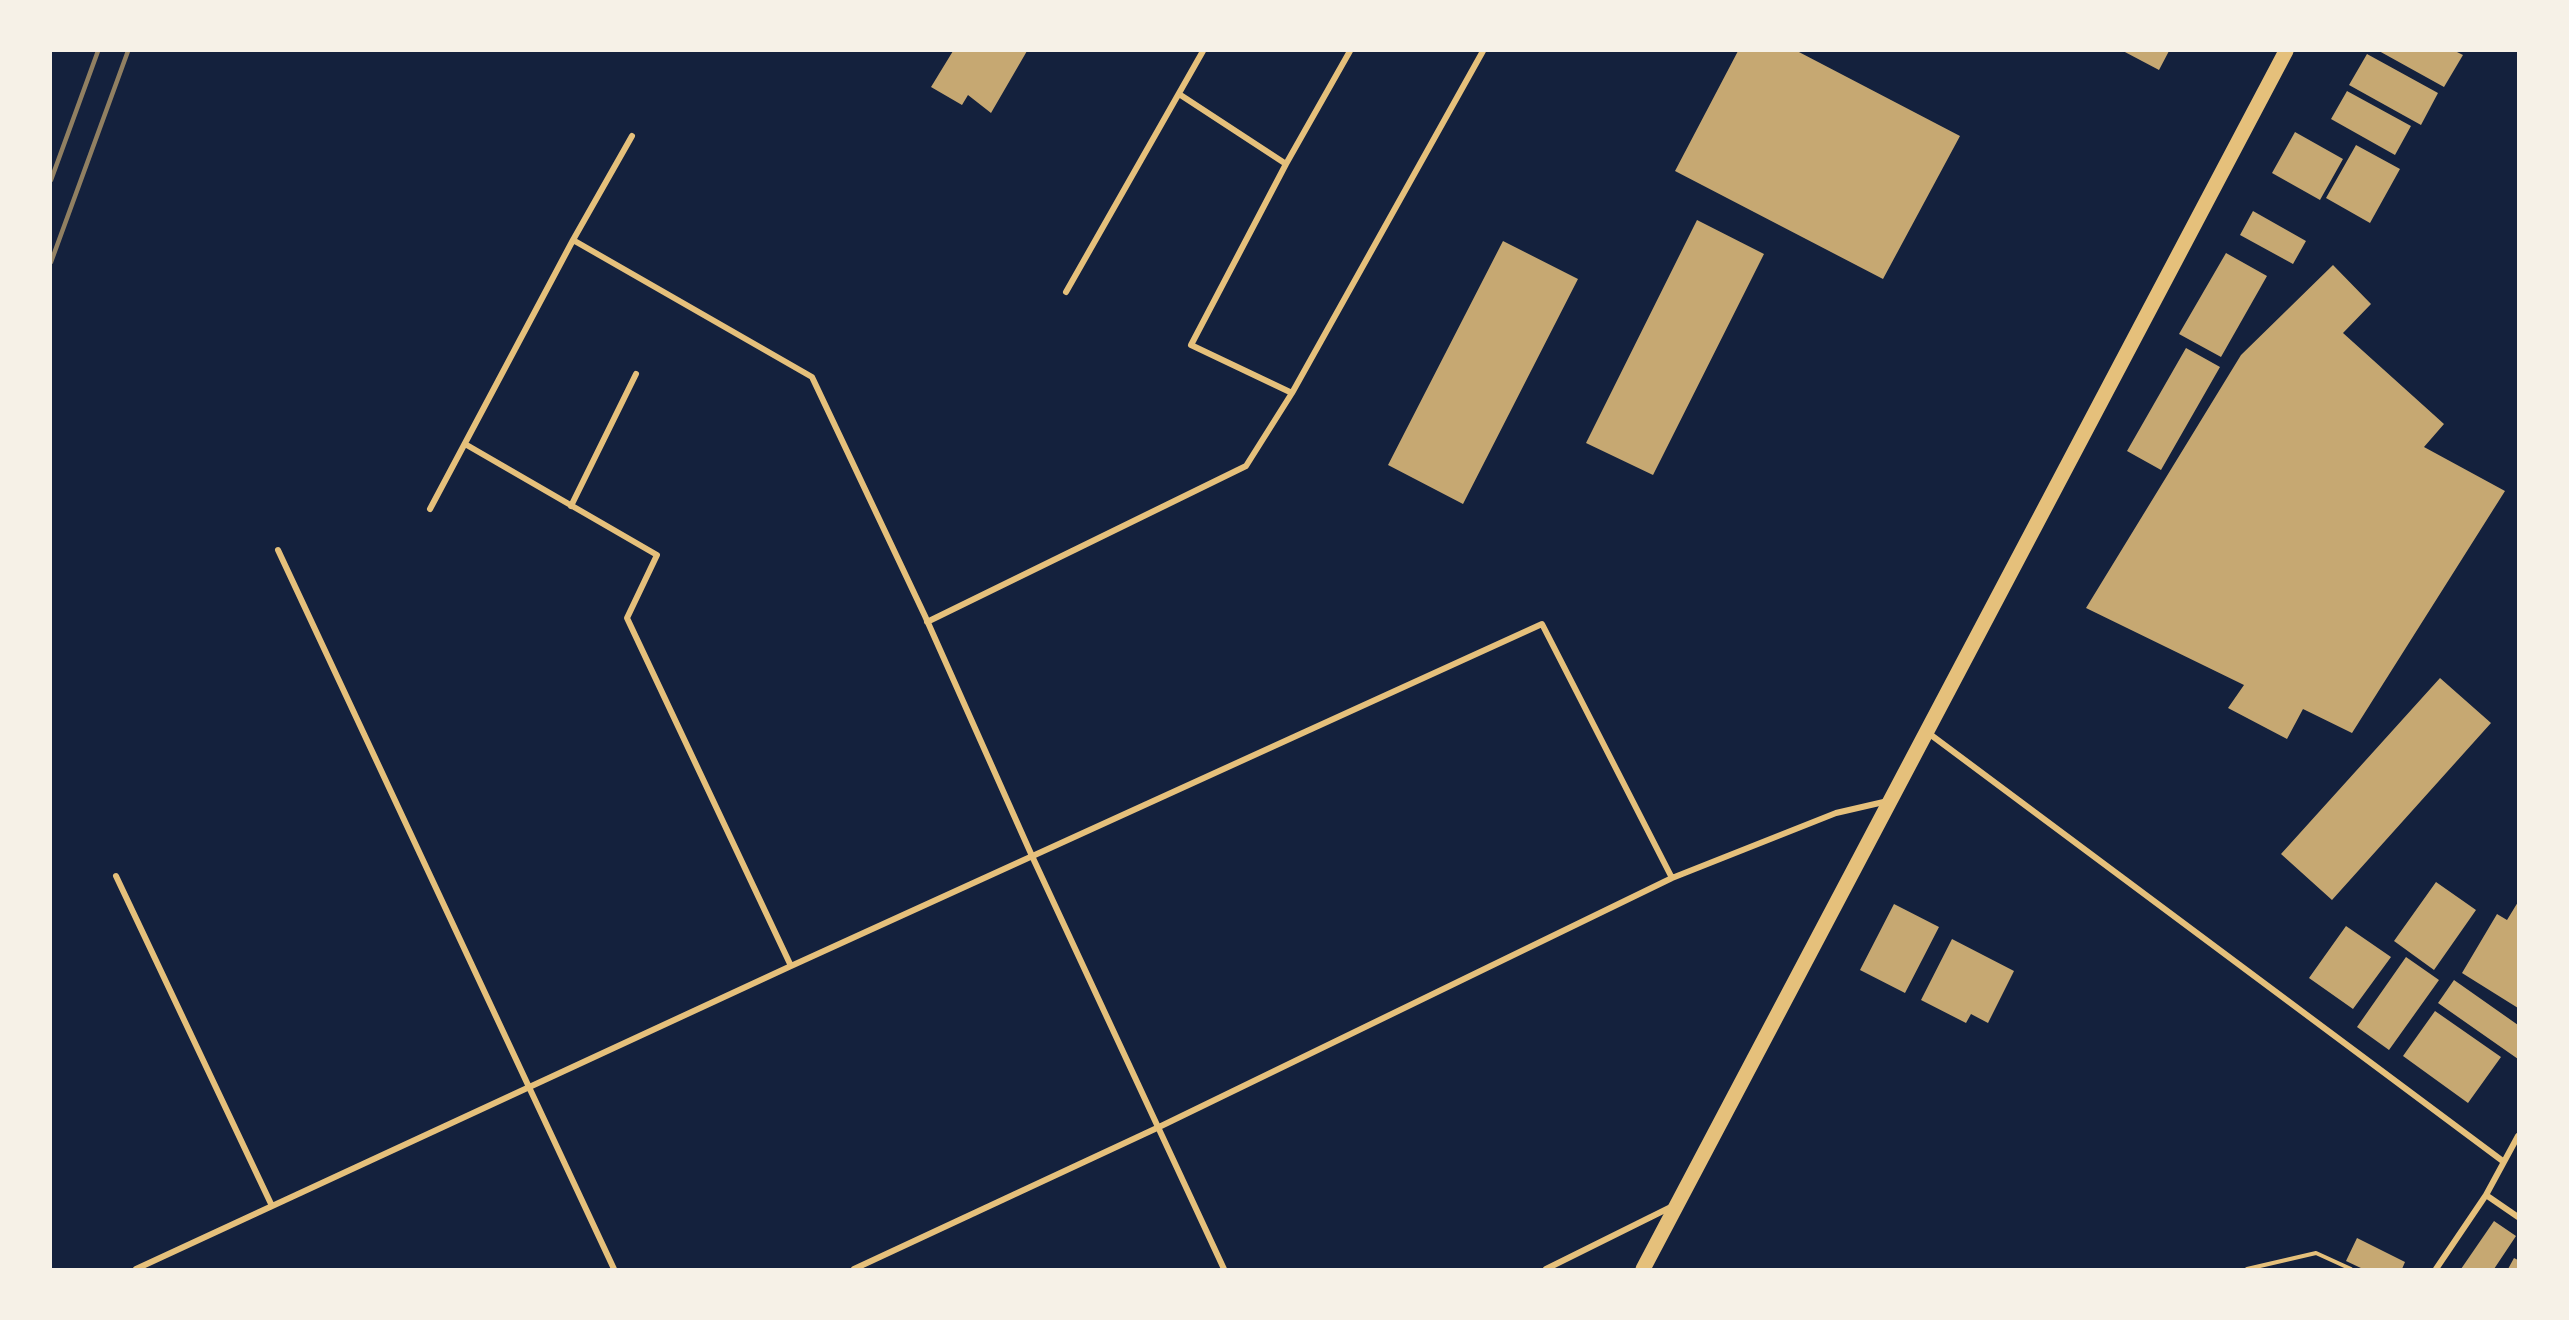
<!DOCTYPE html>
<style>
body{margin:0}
#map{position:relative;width:2569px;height:1320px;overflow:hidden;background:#14213d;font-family:Barlow,sans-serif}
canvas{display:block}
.frame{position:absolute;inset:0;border:52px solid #f6f1e7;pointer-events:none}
</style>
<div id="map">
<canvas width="2569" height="1320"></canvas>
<div class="frame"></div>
</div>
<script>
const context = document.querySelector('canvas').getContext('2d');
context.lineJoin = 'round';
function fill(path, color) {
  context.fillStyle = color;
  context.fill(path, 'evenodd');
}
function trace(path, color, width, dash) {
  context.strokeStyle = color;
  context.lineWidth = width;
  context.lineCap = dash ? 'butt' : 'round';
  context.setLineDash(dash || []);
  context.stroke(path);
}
fill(new Path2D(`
 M953,51H1027L991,113L968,95L962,105L931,87Z
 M1738,51H1797L1960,136L1883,279L1675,171Z
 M2123,51H2169L2159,70Z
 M2379,51H2455L2463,55L2444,87Z
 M2367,54L2438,93L2421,125L2349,85Z
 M2347,91L2411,126L2395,155L2331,119Z
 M2295,132L2343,159L2320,200L2272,173Z
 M2356,145L2400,169L2370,223L2326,198Z
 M2253,211L2306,241L2293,264L2240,235Z
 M1697,220L1764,254L1653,475L1586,443Z
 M1503,241L1578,279L1463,504L1388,465Z
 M2226,253L2267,276L2221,357L2179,334Z
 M2333,265L2371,304L2343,333L2444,424L2424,447L2505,491L2352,733L2303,709L2287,739L2228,708L2244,685L2086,608L2241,355Z
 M2186,348L2220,367L2161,470L2127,451Z
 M2440,678L2491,723L2332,900L2281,854Z
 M2436,882L2476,910L2434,970L2394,941Z
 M2518,902V1008L2462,973L2497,914L2507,920Z
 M1894,904L1939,927L1905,993L1860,970Z
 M2346,926L2391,957L2353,1009L2309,978Z
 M1952,939L2014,971L1988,1023L1971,1014L1966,1023L1921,1000Z
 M2406,957L2439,980L2389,1050L2357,1027Z
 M2454,980L2518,1025V1059L2438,1003Z
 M2435,1011L2501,1057L2468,1103L2403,1056Z
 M2494,1221L2516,1236L2494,1269H2461Z
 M2357,1238L2405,1262L2402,1269H2363L2346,1261Z
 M2514,1258L2518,1260V1269H2508Z`), '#c6a872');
trace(new Path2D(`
 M2247,1269L2316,1253L2351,1269`), '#e5c07b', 4);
trace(new Path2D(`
 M1179,94L1286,164
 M573,240L812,377L925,616L1032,856L1224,1269
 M1066,292L1203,51
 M1292,393L1191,345L1286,164L1350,51
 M465,444L657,555L627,618L791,966
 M571,506L636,374
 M430,509L573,240L632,136
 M278,550L614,1269
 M927,622L1246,466L1292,393L1483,51
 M1927,732L2504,1162
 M116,876L272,1206
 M2486,1195L2518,1217
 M136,1269L791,966L1542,624L1672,878
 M854,1269L1157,1128L1672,878L1836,813L1888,801
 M1546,1269L1671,1207
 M2436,1269L2486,1195L2518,1136`), '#e5c07b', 6);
trace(new Path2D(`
 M1643,1269L2286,51`), '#e5c07b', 15);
trace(new Path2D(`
 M51,180L98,51
 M51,262L128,51`), '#918062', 4.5);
</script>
